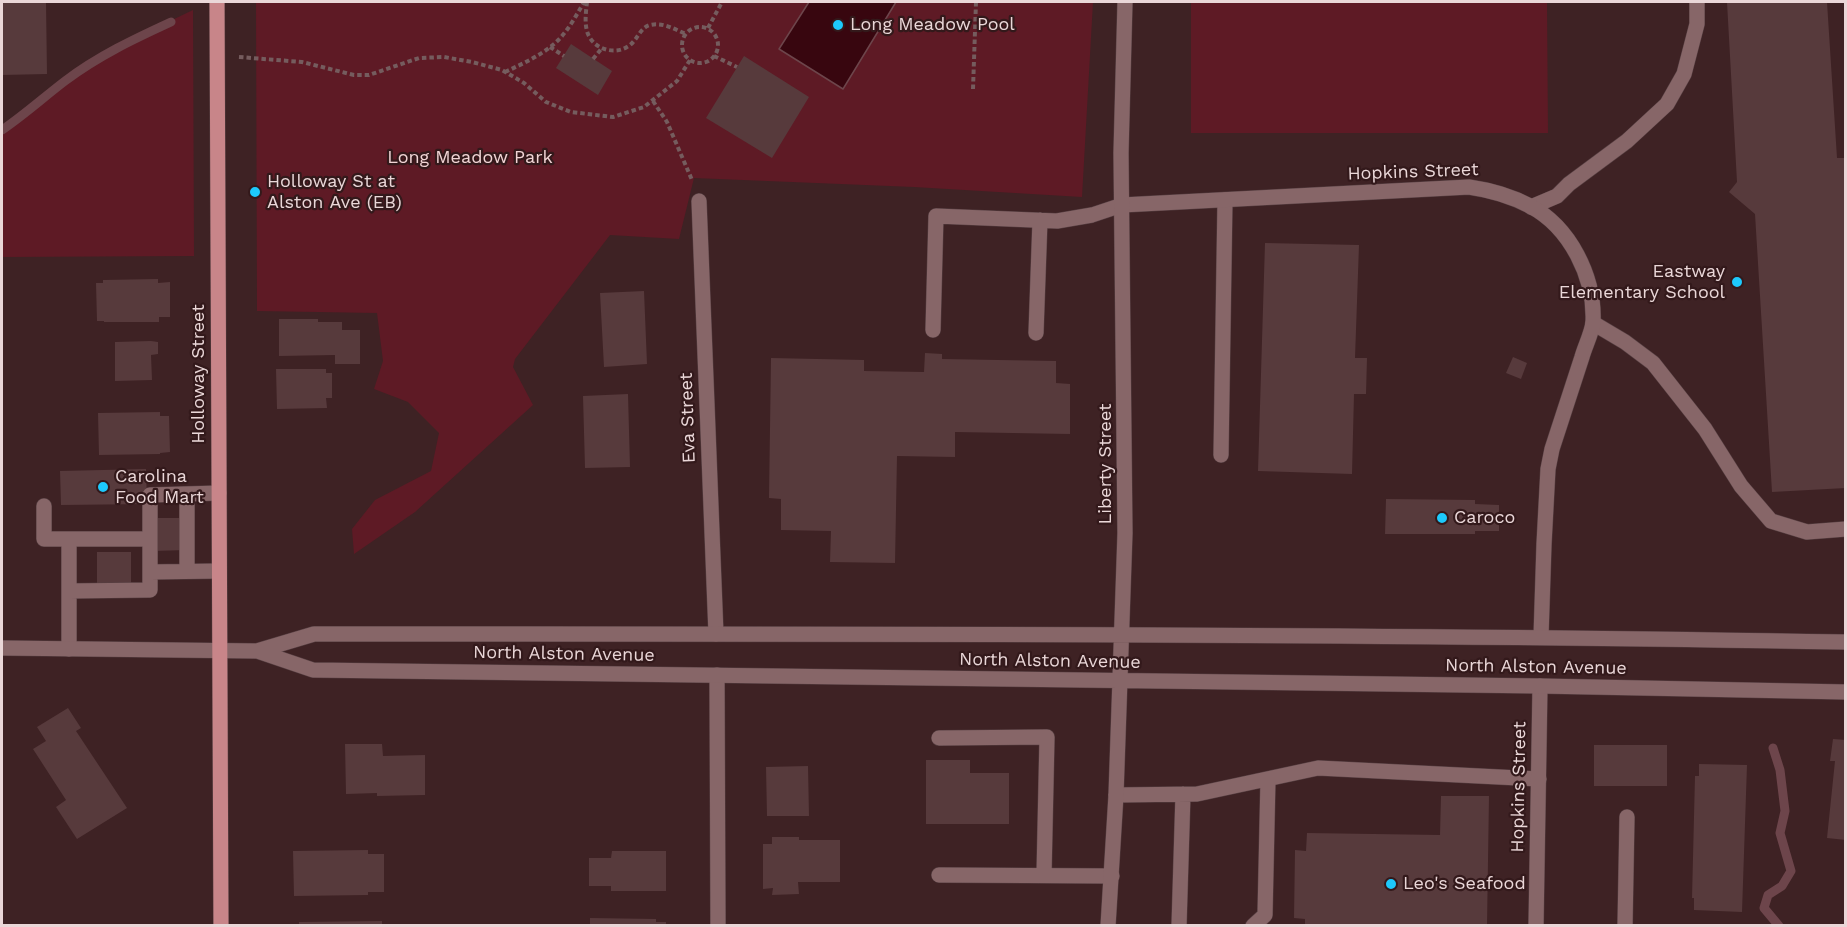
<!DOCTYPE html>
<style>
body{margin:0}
#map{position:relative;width:1847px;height:927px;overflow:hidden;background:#3e2224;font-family:"Work Sans",sans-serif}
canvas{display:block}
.frame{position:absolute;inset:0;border:3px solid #ead7d8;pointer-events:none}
</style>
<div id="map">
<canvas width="1847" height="927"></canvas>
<div class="frame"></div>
</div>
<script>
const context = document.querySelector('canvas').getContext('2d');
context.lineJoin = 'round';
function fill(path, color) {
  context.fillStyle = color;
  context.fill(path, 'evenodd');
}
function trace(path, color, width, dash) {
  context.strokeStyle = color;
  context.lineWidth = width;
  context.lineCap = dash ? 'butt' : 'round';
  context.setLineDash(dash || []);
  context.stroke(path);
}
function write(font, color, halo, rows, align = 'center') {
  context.font = font + ' "Work Sans",sans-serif';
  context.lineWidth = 4.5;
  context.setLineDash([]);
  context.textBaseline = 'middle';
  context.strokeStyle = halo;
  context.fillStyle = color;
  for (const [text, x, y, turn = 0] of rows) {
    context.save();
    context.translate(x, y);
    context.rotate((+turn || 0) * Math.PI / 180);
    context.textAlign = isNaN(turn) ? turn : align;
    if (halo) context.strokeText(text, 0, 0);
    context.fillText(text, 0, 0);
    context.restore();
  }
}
fill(new Path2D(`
 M256,2H1093L1082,197L914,187L694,178L679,239L610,235L515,359L513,367L533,405L415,512L354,554L352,529L375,500L431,471L439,433L408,402L374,389L383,361L377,313L257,311Z
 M1191,2H1547L1548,133H1191Z
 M193,10L194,256L2,257V128L19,118L66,81L114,48Z`), '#5e1a25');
const water = new Path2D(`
 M809,2H896L843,89L779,49Z`);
fill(water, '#38060f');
trace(water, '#6d454b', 1.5);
trace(new Path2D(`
 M2,130C24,115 44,97 65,81C98,56 134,39 171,22
 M1773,748L1780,770L1785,811L1780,833L1791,871L1782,886L1768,895L1764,908L1779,926`), '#6d454b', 9);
fill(new Path2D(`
 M2,2H46L47,74L2,75Z
 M1727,2H1827L1837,158H1846V488L1772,492L1755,214L1729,192L1737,182Z
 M571,44L612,71L598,95L556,68Z
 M744,56L809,97L772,158L706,118Z
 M1265,243L1359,245L1355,358H1367L1366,394H1354L1352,474L1258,471Z
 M158,279V283L170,282V317H159V322H104V321H97L96,283H103V280Z
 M644,291L647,364L604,367L600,293Z
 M279,319H318V322H342V330H360V364H335V355L279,356Z
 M151,341L158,342V354L151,355L152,380L115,381V342Z
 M925,353L942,354V359L1056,361V383L1070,384V434L955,432V457L897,456L895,563L830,562L831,531L781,530V499L769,498L771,358L864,360V371L924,372Z
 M1513,357L1527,363L1521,379L1506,373Z
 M276,369H326V373H332V398H326L327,408L277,409Z
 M628,394L630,467L585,468L583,396Z
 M160,412V416H169L170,452L160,453V454L99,455L98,413Z
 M146,469L147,504L61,505L60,471Z
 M1386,499L1475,500V504L1499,505V531H1475V534H1385Z
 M153,518H186V550L153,551Z
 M97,552H131V587H97Z
 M68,708L81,728L76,731L127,808L77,839L56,807L66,800L33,749L46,741L37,727Z
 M1833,739L1846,740V840L1827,838L1835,761H1830Z
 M345,744H382L383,756L425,755V795L377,796V793L346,794Z
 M1594,745H1667V786H1594Z
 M926,760H970V773H1009V824H926Z
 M1699,764L1747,765L1742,912L1694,910V898H1692L1695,776H1699Z
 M808,766L809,816H767L766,767Z
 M1441,796H1489L1487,926H1305V919L1294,918L1295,850L1306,851L1307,833L1440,835Z
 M772,837H799V840H840V882H798L799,894L772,895L773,888L763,889V844H772Z
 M368,850V854H384V892H368V895L294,896L293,851Z
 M612,851H666V891H611V886H589V858H611Z
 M590,918L656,919V922H666V926H590Z
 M382,921V926H299V922Z`), '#573a3c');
const lane = new Path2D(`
 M1531,207L1557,196L1569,184L1627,141L1667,104L1684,74L1697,24V2
 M1593,323L1625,342L1653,363L1705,429L1741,486L1771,521L1807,532L1846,529
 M933,330L936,216L1057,221L1092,215L1122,205
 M1036,333L1040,220
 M1221,455L1225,200
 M187,494V571
 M44,506V539H69
 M150,572L219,571
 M69,591V539H150
 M69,649V591L150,590V495L219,493
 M939,738L1047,737L1044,875
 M1116,795L1197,794L1318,768L1539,779
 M939,875L1112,876
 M1179,926L1183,794
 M1253,926L1265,915L1268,779
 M1625,926L1627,817`);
const street = new Path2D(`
 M699,201L716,634
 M1122,205L1469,187C1490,190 1511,196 1530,206C1570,227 1595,277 1593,322C1592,333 1585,346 1582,357C1572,388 1562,418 1552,449L1548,469L1544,544L1541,637
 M717,675L718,926
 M1536,926L1540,686`);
const secondary = new Path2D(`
 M2,648L257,651L314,634C825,634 1335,633 1846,642
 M257,651L313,670L1540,686L1846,692
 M1108,926L1116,795L1125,533L1121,153L1125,2`);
const primary = new Path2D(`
 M217,2L221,926`);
trace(lane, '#574043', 16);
trace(street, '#574043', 16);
trace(secondary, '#574043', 16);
trace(primary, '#574043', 16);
trace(new Path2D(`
 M587,2C586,12 584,24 588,34C594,49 614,55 627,47C637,42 639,28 650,25C663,22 674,29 686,34
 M682 45a18 18 0 1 1 36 0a18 18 0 1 1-36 0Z
 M708,28L722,2
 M550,47L564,56
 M714,56L737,67
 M239,57L302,62L354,75H369L419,58L444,57L472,62L502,70L524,83L546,102L571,112L613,117L644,107L677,81L690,60
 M593,59L602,48
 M505,72C522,64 540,56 554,44C567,33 576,16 584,2
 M973,89L976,2
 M653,101L667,122L692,180`), '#755c5e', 4, [4.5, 3]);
trace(lane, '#876668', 15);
trace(street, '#876668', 15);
trace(secondary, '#876668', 15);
trace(primary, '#c88589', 15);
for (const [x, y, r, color] of [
 [838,25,6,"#1dc9fc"],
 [255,192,6,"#1dc9fc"],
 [1737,282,6,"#1dc9fc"],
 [103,487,6,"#1dc9fc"],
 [1442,518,6,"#1dc9fc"],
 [1391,884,6,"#1dc9fc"]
]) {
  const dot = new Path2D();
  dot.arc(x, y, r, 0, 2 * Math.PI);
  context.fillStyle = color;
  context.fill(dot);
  trace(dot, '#33191b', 2);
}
write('18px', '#ead7d8', '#33191b', [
 ["Long Meadow Pool",850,25],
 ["Holloway St at",267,182],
 ["Alston Ave (EB)",267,203],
 ["Eastway",1725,272,"right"],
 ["Elementary School",1725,293,"right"],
 ["Carolina",115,477],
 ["Food Mart",115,498],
 ["Caroco",1454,518],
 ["Leo's Seafood",1403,884]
], 'left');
write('18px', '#f1d4d5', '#33191b', [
 ["Long Meadow Park",470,158]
]);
write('18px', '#ead7d8', '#33191b', [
 ["Hopkins Street",1413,172,-2],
 ["Holloway Street",199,374,-90],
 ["Eva Street",688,418,-92],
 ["Liberty Street",1106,464,-90],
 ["North Alston Avenue",564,654,1],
 ["North Alston Avenue",1050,661,1],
 ["North Alston Avenue",1536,667,1],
 ["Hopkins Street",1519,787,-89]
]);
</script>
